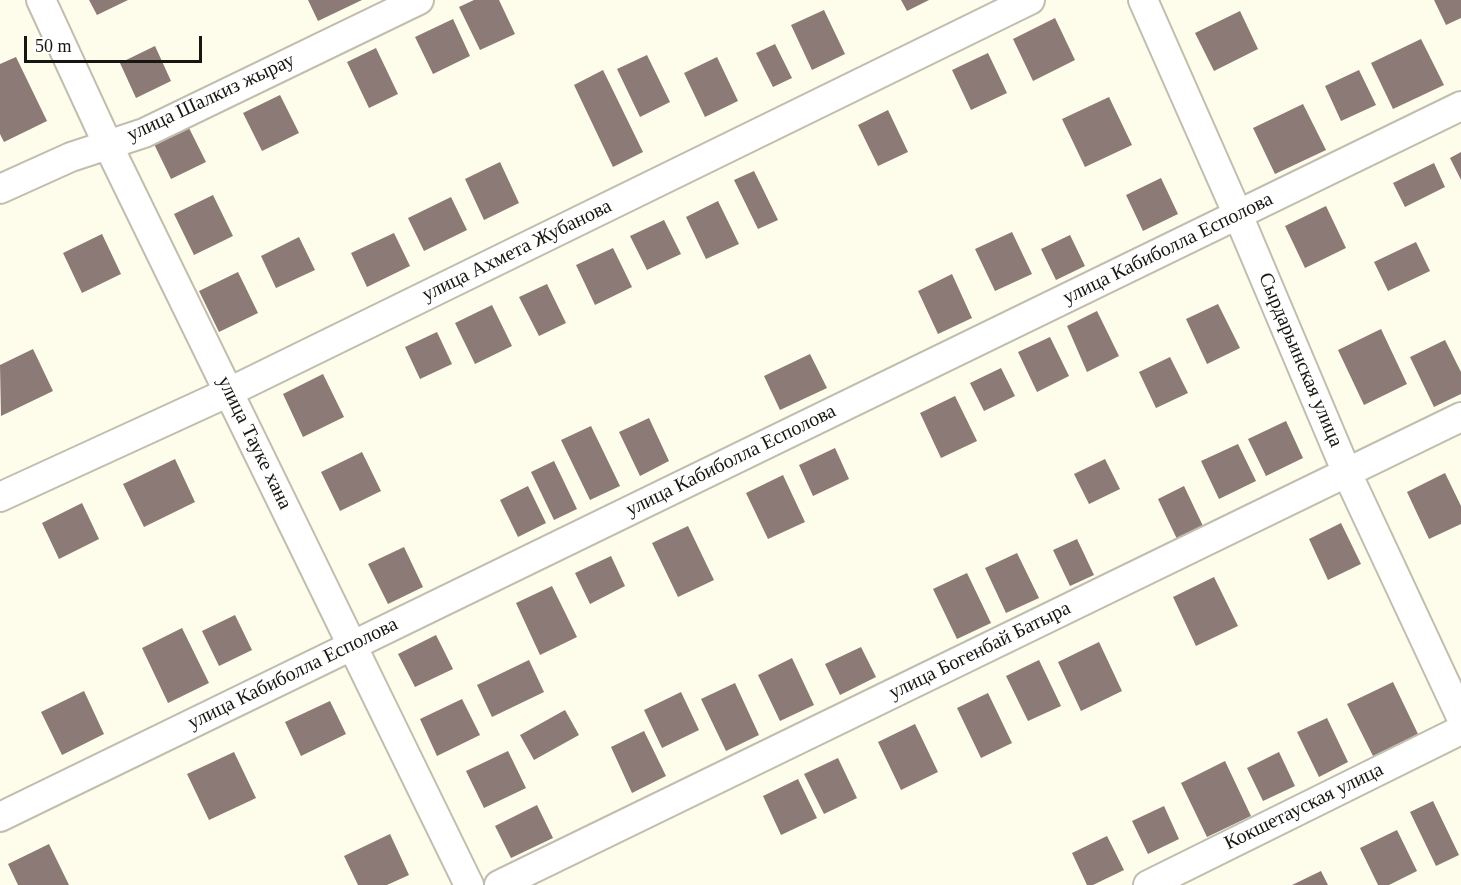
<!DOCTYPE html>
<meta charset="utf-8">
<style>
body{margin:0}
#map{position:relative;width:1461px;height:885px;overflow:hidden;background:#fefceb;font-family:Georgia,serif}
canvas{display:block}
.scale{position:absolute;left:24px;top:36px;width:178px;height:27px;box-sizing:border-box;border:3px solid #171610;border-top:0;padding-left:8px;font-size:18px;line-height:21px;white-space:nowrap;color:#171610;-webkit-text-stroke:4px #fff;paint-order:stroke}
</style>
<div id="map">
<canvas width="1461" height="885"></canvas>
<div class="scale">50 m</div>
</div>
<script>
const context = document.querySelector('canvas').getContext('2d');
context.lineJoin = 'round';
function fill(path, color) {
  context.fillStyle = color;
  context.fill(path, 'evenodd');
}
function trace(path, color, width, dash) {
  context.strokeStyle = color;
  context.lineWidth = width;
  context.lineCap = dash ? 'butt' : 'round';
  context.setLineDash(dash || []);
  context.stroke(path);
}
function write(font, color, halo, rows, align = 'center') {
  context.font = font + ' Georgia,serif';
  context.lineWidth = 6;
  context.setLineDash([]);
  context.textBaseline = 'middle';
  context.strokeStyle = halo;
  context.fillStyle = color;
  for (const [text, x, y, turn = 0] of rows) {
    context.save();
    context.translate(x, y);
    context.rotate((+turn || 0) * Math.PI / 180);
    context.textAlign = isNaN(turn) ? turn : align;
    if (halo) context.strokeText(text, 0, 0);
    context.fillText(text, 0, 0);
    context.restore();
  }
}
fill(new Path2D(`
 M89,0H128L97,15Z
 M308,0H362L318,21Z
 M474,0H499L515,34L480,50L459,7Z
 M901,0H929L907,11Z
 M1434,0H1461V18L1446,25Z
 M824,10L845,54L812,70L791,25Z
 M1240,11L1258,49L1214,71L1195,33Z
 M1055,18L1075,60L1033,81L1013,39Z
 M453,19L470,56L433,74L415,37Z
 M1421,39L1444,85L1393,109L1371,63Z
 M775,44L792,78L773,87L756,53Z
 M155,46L171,81L136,98L120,63Z
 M376,48L398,94L369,108L347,62Z
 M988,53L1007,93L971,110L952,70Z
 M647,55L670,102L640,117L617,69Z
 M16,57L47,121L4,142L0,134V64Z
 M717,57L738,101L705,117L684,73Z
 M603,70L643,152L613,167L574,85Z
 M1359,70L1376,105L1341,121L1325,86Z
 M280,95L299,133L262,151L243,113Z
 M1109,97L1132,145L1085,167L1062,119Z
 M1303,104L1326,150L1275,174L1253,128Z
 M888,110L908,152L878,166L858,125Z
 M189,128L206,162L171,179L154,144Z
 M1461,152V180L1450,158Z
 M500,162L519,203L484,220L465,179Z
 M1434,163L1445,187L1405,207L1393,183Z
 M754,171L778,220L758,229L734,180Z
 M1161,178L1178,214L1143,231L1126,195Z
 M213,195L233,236L194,255L174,214Z
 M451,197L467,230L424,251L408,218Z
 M718,201L739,244L706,259L686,217Z
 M1326,206L1346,248L1305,268L1285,226Z
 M664,220L681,254L647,270L630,236Z
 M1012,232L1032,274L995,291L975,249Z
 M394,233L410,266L367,287L351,253Z
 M102,234L121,274L82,293L63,253Z
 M1070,235L1085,266L1056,280L1041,249Z
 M299,237L315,270L276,288L261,256Z
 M1416,242L1430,271L1388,291L1374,262Z
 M613,248L632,287L595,305L576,265Z
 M238,272L258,313L219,332L199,291Z
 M952,274L972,318L938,334L918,291Z
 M547,284L566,323L539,336L519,297Z
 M1218,304L1240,348L1207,364L1186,319Z
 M492,305L512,346L475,364L455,323Z
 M1097,311L1119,356L1087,372L1067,326Z
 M1381,329L1407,384L1364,405L1338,350Z
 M437,332L452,364L420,379L405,347Z
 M1050,337L1069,376L1037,392L1018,352Z
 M1445,340L1461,372V394L1434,407L1410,357Z
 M33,349L53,391L1,416L0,365Z
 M810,354L827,388L780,410L764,376Z
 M1170,357L1188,393L1156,408L1139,372Z
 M1001,368L1015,396L984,411L970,383Z
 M323,374L344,417L303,437L283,394Z
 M955,396L977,441L941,458L920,413Z
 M649,418L669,461L640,476L619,432Z
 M1286,421L1303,458L1266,476L1248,439Z
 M591,426L620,486L590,500L561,440Z
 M1238,444L1256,481L1219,499L1201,461Z
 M835,448L849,479L813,496L799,465Z
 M362,452L381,491L340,511L321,472Z
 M175,459L195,502L144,527L123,484Z
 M1105,459L1120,489L1089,504L1074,474Z
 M554,461L577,509L554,520L531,472Z
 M1445,473L1461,506V524L1429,539L1407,492Z
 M783,475L805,522L768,539L746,493Z
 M528,486L546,523L518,537L500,500Z
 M1184,486L1203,526L1177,539L1158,499Z
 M82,503L99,539L59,559L42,523Z
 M1341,523L1361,564L1328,580L1309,539Z
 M688,526L714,580L678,597L652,543Z
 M1077,539L1094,575L1070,586L1053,550Z
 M404,547L423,587L388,604L368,564Z
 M1017,553L1039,598L1006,613L985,568Z
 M611,556L625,586L590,604L575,573Z
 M967,573L991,623L957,639L933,589Z
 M1214,577L1238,626L1196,646L1173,597Z
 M552,586L577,637L540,655L516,603Z
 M235,615L252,650L219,666L202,631Z
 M182,628L209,683L168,703L142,648Z
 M436,635L453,669L415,687L398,654Z
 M1099,642L1122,691L1081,711L1058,662Z
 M861,647L876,677L840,695L825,664Z
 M792,658L814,705L780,721L758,675Z
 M529,660L544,692L492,717L477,685Z
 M1039,660L1061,706L1028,721L1006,676Z
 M1393,682L1418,734L1373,756L1347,704Z
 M735,683L759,735L726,751L701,699Z
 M84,691L104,734L62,755L41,712Z
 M681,692L699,730L662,748L644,710Z
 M988,693L1012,743L981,758L957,708Z
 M462,699L480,735L437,756L420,719Z
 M330,701L346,734L301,756L285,722Z
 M565,710L579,735L534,760L520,735Z
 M1327,718L1348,762L1319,777L1297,732Z
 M915,724L938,772L901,790L878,742Z
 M644,731L666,776L632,793L611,747Z
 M508,751L526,788L484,808L466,771Z
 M234,752L256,798L209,820L187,774Z
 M1279,752L1295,786L1263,801L1247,768Z
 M838,758L857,798L824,814L804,774Z
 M1225,761L1251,816L1207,837L1181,783Z
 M798,779L817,818L781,835L763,796Z
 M1433,801L1459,855L1436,866L1410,812Z
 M537,805L553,838L511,858L495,826Z
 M1164,806L1179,839L1148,854L1132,821Z
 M1397,830L1417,871L1389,885H1378L1360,848Z
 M390,834L409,875L387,885H358L344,856Z
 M1107,836L1124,870L1093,885H1087L1072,853Z
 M49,844L69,885H18L8,864Z
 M1321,871L1328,885H1292Z`), '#8b7a75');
const minor = new Path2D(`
 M41,0L108,145L469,885
 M1143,0L1238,215L1347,473L1461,717
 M0,189L71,157L144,133L419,0
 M0,497L229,392L1030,0
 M0,817L1461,106
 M499,885L1461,417
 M1148,885L1461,730`);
trace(minor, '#c1beaf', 32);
trace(minor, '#fff', 28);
write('20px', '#171610', '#fff', [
 ["улица Шалкиз жырау",211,98,-25],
 ["улица Кабиболла Есполова",1168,249,-26],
 ["улица Ахмета Жубанова",517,251,-26],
 ["Сырдарьинская улица",1300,360,67],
 ["улица Тауке хана",254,443,64],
 ["улица Кабиболла Есполова",731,461,-26],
 ["улица Богенбай Батыра",980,651,-26],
 ["улица Кабиболла Есполова",293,674,-26],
 ["Кокшетауская улица",1304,807,-26]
]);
</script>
